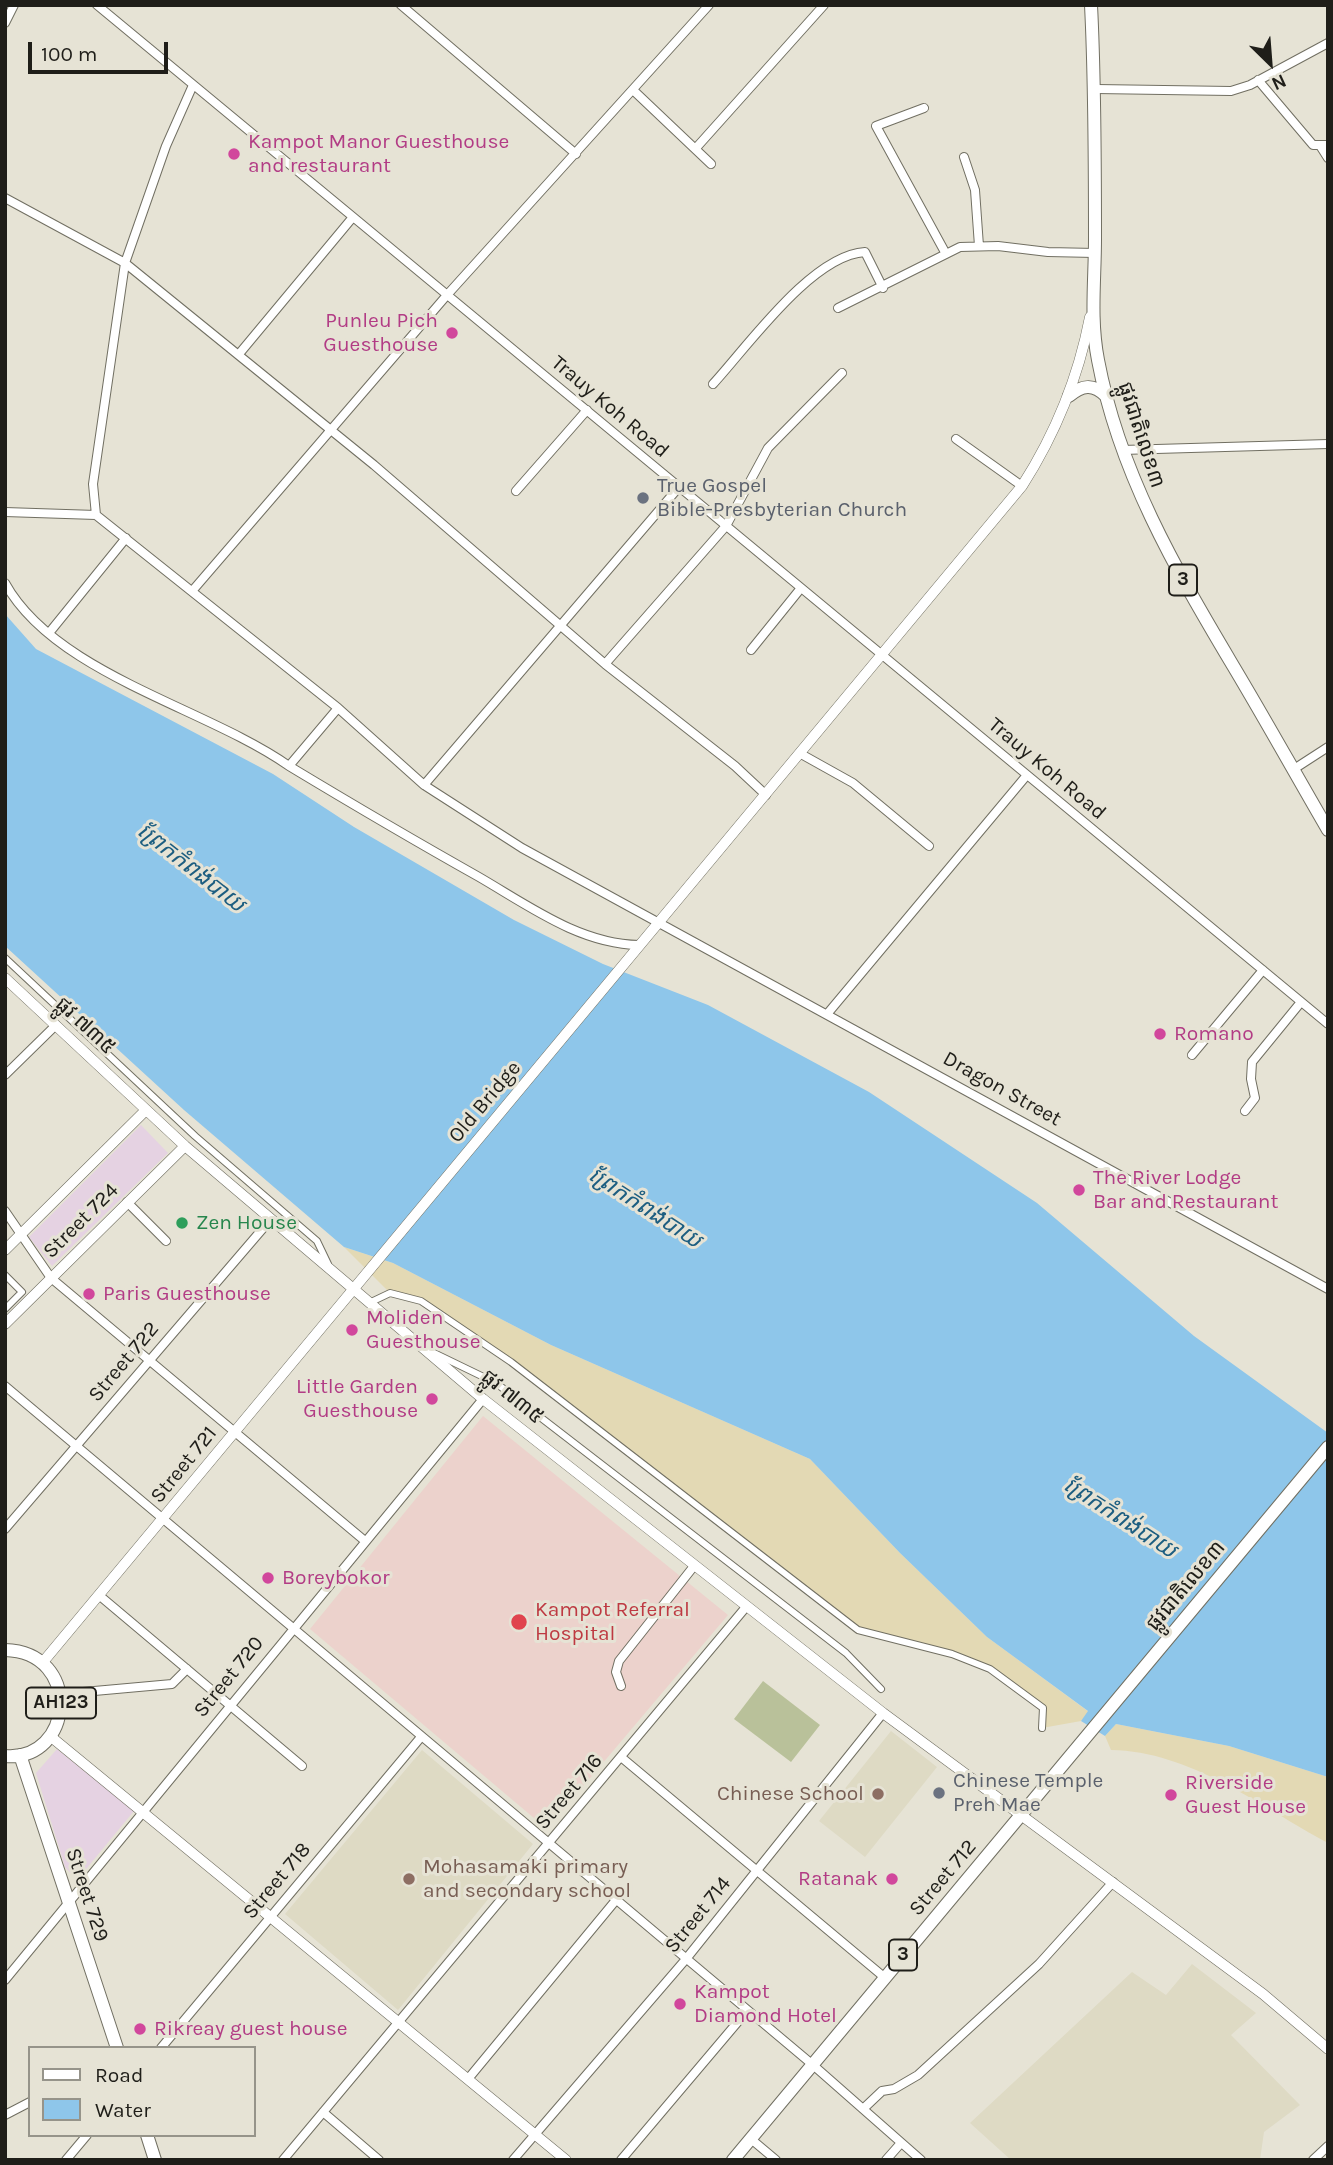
<!DOCTYPE html>
<meta charset="utf-8">
<style>
body{margin:0}
#map{position:relative;width:1333px;height:2165px;overflow:hidden;background:#e6e3d5;font-family:Karla,sans-serif}
canvas{display:block}
.frame{position:absolute;inset:0;border:7px solid #1f1e19;pointer-events:none}
.legend{position:absolute;left:28px;top:2046px;width:228px;height:91px;box-sizing:border-box;background:#e6e3d5;border:2px solid #96948a;margin:0;padding:9px 12px;list-style:none;font-size:21px;color:#1f1e19}
.legend li{display:flex;align-items:center;gap:14px;height:35px}
.legend b{width:35px;border:2px solid #96948a}
.north{position:absolute;left:1235px;top:28px;width:70px;height:70px;-webkit-text-stroke:5px #e6e3d5;paint-order:stroke;rotate:155deg;font-size:19px;font-weight:700;line-height:28px;text-align:center;color:#1f1e19}
.north::after{content:'';display:block;margin:auto;width:24px;height:32px;background:#1f1e19;clip-path:polygon(50% 0,100% 100%,50% 72%,0 100%)}
.scale{position:absolute;left:28px;top:42px;width:140px;height:32px;box-sizing:border-box;border:4px solid #1f1e19;border-top:0;padding-left:9px;font-size:21px;line-height:24px;white-space:nowrap;color:#1f1e19;-webkit-text-stroke:5px #e6e3d5;paint-order:stroke}
</style>
<div id="map">
<canvas width="1333" height="2165"></canvas>
<div class="frame"></div>
<ul class="legend">
<li><b style="height:9px;background:#fff"></b>Road</li>
<li><b style="height:19px;background:#8ec6ea"></b>Water</li>
</ul>
<div class="north">N</div>
<div class="scale">100 m</div>
</div>
<script>
const context = document.querySelector('canvas').getContext('2d');
context.lineJoin = 'round';
function fill(path, color) {
  context.fillStyle = color;
  context.fill(path, 'evenodd');
}
function trace(path, color, width, dash) {
  context.strokeStyle = color;
  context.lineWidth = width;
  context.lineCap = dash ? 'butt' : 'round';
  context.setLineDash(dash || []);
  context.stroke(path);
}
function write(font, color, halo, rows, align = 'center') {
  context.font = font + ' Karla,"Noto Sans Khmer",sans-serif';
  context.lineWidth = 6;
  context.setLineDash([]);
  context.textBaseline = 'middle';
  context.strokeStyle = halo;
  context.fillStyle = color;
  for (const [text, x, y, turn = 0] of rows) {
    context.save();
    context.translate(x, y);
    context.rotate((+turn || 0) * Math.PI / 180);
    context.textAlign = isNaN(turn) ? turn : align;
    if (halo) context.strokeText(text, 0, 0);
    context.fillText(text, 0, 0);
    context.restore();
  }
}
fill(new Path2D(`
 M141,1125L168,1153L52,1266L29,1237Z
 M57,1749L134,1811L77,1880L65,1867L36,1773Z`), '#e5d2e2');
fill(new Path2D(`
 M891,1731L937,1767L865,1857L819,1821Z
 M422,1750L533,1844L398,2010L285,1914Z
 M1192,1964L1256,2013L1231,2035L1300,2105L1264,2132L1260,2160H1011L970,2123L1132,1972L1166,1995Z`), '#dedac4');
fill(new Path2D(`
 M483,1416L728,1615L547,1829L310,1629Z`), '#ecd2cc');
fill(new Path2D(`
 M763,1681L820,1725L791,1762L734,1719Z`), '#b9c19a');
fill(new Path2D(`
 M344,1247L393,1263L551,1345L810,1459L900,1553L987,1637L1089,1712L1081,1721L1042,1728L1043,1708L990,1669L952,1654L858,1630L511,1362L421,1301L390,1293Z
 M1116,1724L1229,1746L1328,1777V1843C1261,1807 1190,1751 1111,1750L1105,1736Z`), '#e3d9b4');
fill(new Path2D(`
 M5,614L36,649L273,774L354,827L514,920L603,964L708,1005L869,1092L1037,1203L1194,1336L1328,1433V1777L1229,1746L1116,1724L1105,1736L1081,1721L1088,1711L987,1637L900,1553L810,1459L551,1345L393,1263L344,1247L184,1110L5,946Z`), '#8ec6ea');
const pedestrian = new Path2D(`
 M5,958L195,1136L317,1241L328,1264
 M5,1275L22,1292L5,1309
 M369,1303L390,1293L421,1301L511,1362L858,1630L952,1654L990,1669L1043,1708L1042,1728
 M434,1353L496,1383L846,1653L881,1689`);
const minor = new Path2D(`
 M97,5L1328,1024
 M401,5L576,154
 M5,23L14,5
 M1258,80L1313,145H1328
 M193,85L166,146L125,263L93,484L96,515L338,708L424,785L522,848L1328,1289
 M1096,89L1231,91L1250,85L1328,43
 M633,90L711,164
 M924,108L876,126L946,254
 M1321,147L1328,158
 M696,148L824,5
 M964,157L975,190L979,246
 M5,198L125,263L374,465L605,664L735,766L766,795
 M838,308L960,247L998,246L1048,252L1095,253
 M239,354L353,217
 M713,384C748,346 812,255 865,252L883,288
 M956,439L1022,486
 M1122,450L1328,444
 M516,491L587,410
 M5,512L96,515
 M5,583C55,674 207,708 289,766L338,708
 M193,590L447,295L709,5
 M49,633L126,538
 M751,650L801,588
 M605,664L726,526L768,448L842,373
 M801,754L853,783L929,846
 M289,766C352,804 415,841 479,877C529,906 580,944 639,945
 M1294,769L1328,747
 M424,785L679,487
 M828,1013L1027,775
 M1192,1055L1263,970
 M5,1075L56,1025
 M1245,1111L1255,1098L1251,1079L1252,1062L1301,1002
 M127,1202L166,1241
 M5,1211L51,1278L365,1541
 M5,1386L813,2065L921,2160
 M5,1529L271,1219
 M100,1596L302,1766
 M621,1686L616,1672L619,1661L694,1566
 M61,1694L172,1684L187,1669
 M621,1757L884,1977
 M5,1980L483,1399
 M161,2048L421,1737
 M468,2079L616,1900
 M863,2109L882,2091L894,2089L918,2075L1039,1964L1113,1882
 M323,2112L379,2160
 M5,2115L30,2102
 M751,2139L776,2160
 M66,2160L87,2135
 M283,2160L746,1607
 M513,2160L686,1959L883,1713
 M621,2160L747,2011
 M886,2160L901,2143
 M1313,2160L1328,2146`);
const tertiary = new Path2D(`
 M5,978L185,1146L483,1399L883,1713L1263,1994L1328,2049
 M5,1250L146,1110
 M5,1324L185,1146
 M43,1662L1022,486C1056,433 1078,379 1090,317
 M50,1736L566,2160`);
const primary = new Path2D(`
 M5,1650C83,1652 74,1762 5,1756
 M20,1755L117,2048
 M147,2135L155,2160`);
const trunk = new Path2D(`
 M1091,5C1095,83 1095,161 1095,239C1095,280 1090,319 1098,360C1119,472 1175,568 1232,664C1265,719 1296,775 1328,830
 M1069,396C1082,385 1093,383 1106,396
 M733,2160L1328,1447`);
trace(pedestrian, '#716f62', 8);
trace(minor, '#716f62', 10);
trace(tertiary, '#716f62', 11);
trace(primary, '#716f62', 14);
trace(trunk, '#716f62', 14);
trace(pedestrian, '#fff', 6);
trace(minor, '#fff', 8);
trace(tertiary, '#fff', 10);
trace(primary, '#fff', 12);
trace(trunk, '#fff', 12);
for (const [x, y, r, color] of [
 [234,154,7,"#d1479c"],
 [452,333,7,"#d1479c"],
 [643,498,7,"#6b7280"],
 [1160,1034,7,"#d1479c"],
 [1079,1190,7,"#d1479c"],
 [182,1223,7,"#2e9e5b"],
 [89,1294,7,"#d1479c"],
 [352,1330,7,"#d1479c"],
 [432,1399,7,"#d1479c"],
 [268,1578,7,"#d1479c"],
 [519,1622,9,"#e0444e"],
 [939,1793,7,"#6b7280"],
 [878,1794,7,"#8d6e63"],
 [1171,1795,7,"#d1479c"],
 [409,1879,7,"#8d6e63"],
 [892,1879,7,"#d1479c"],
 [680,2004,7,"#d1479c"],
 [140,2029,7,"#d1479c"]
]) {
  const dot = new Path2D();
  dot.arc(x, y, r, 0, 2 * Math.PI);
  context.fillStyle = color;
  context.fill(dot);
  trace(dot, '#e6e3d5', 2.5);
}
for (const [x, y, w] of [
 [1183,580,28],
 [61,1703,70],
 [903,1955,28]
]) {
  const box = new Path2D();
  box.roundRect(x - w / 2, y - 15.5, w, 31, 5);
  context.fillStyle = '#e6e3d5';
  context.fill(box);
  trace(box, '#1f1e19', 2);
}
write('bold 19px', '#1f1e19', null, [
 ["3",1183,580],
 ["AH123",61,1703],
 ["3",903,1955]
]);
write('21px', '#b23c85', '#e6e3d5', [
 ["Kampot Manor Guesthouse",248,142],
 ["and restaurant",248,166],
 ["Punleu Pich",438,321,"right"],
 ["Guesthouse",438,345,"right"],
 ["Romano",1174,1034],
 ["The River Lodge",1093,1178],
 ["Bar and Restaurant",1093,1202],
 ["Paris Guesthouse",103,1294],
 ["Moliden",366,1318],
 ["Guesthouse",366,1342],
 ["Little Garden",418,1387,"right"],
 ["Guesthouse",418,1411,"right"],
 ["Boreybokor",282,1578],
 ["Riverside",1185,1783],
 ["Guest House",1185,1807],
 ["Ratanak",878,1879,"right"],
 ["Kampot",694,1992],
 ["Diamond Hotel",694,2016],
 ["Rikreay guest house",154,2029]
], 'left');
write('21px', '#1f1e19', '#e6e3d5', [
 ["Trauy Koh Road",610,407,40],
 ["ផ្លូវជាតិលេខ៣",1141,435,72],
 ["Trauy Koh Road",1047,769,40],
 ["ផ្លូវ ៧៣៥",85,1026,43],
 ["Dragon Street",1002,1089,29],
 ["Old Bridge",485,1102,-50],
 ["Street 724",81,1221,-45],
 ["Street 722",124,1362,-50],
 ["ផ្លូវ ៧៣៥",512,1397,39],
 ["Street 721",184,1465,-51],
 ["ផ្លូវជាតិលេខ៣",1186,1586,-50],
 ["Street 720",229,1677,-51],
 ["Street 716",569,1792,-50],
 ["Street 712",943,1878,-50],
 ["Street 718",277,1881,-50],
 ["Street 729",87,1895,72],
 ["Street 714",698,1915,-51]
]);
write('21px', '#5b616d', '#e6e3d5', [
 ["True Gospel",657,486],
 ["Bible-Presbyterian Church",657,510],
 ["Chinese Temple",953,1781],
 ["Preh Mae",953,1805]
], 'left');
write('21px', '#27864d', '#e6e3d5', [
 ["Zen House",196,1223]
], 'left');
write('21px', '#be3a42', '#e6e3d5', [
 ["Kampot Referral",535,1610],
 ["Hospital",535,1634]
], 'left');
write('21px', '#785e54', '#e6e3d5', [
 ["Chinese School",864,1794],
 ["Mohasamaki primary",423,1867,"left"],
 ["and secondary school",423,1891,"left"]
], 'right');
write('italic 23px', '#1d5e81', '#e6e3d5', [
 ["ព្រែកកំពង់បាយ",191,868,38],
 ["ព្រែកកំពង់បាយ",645,1208,33],
 ["ព្រែកកំពង់បាយ",1120,1518,33]
]);
</script>
